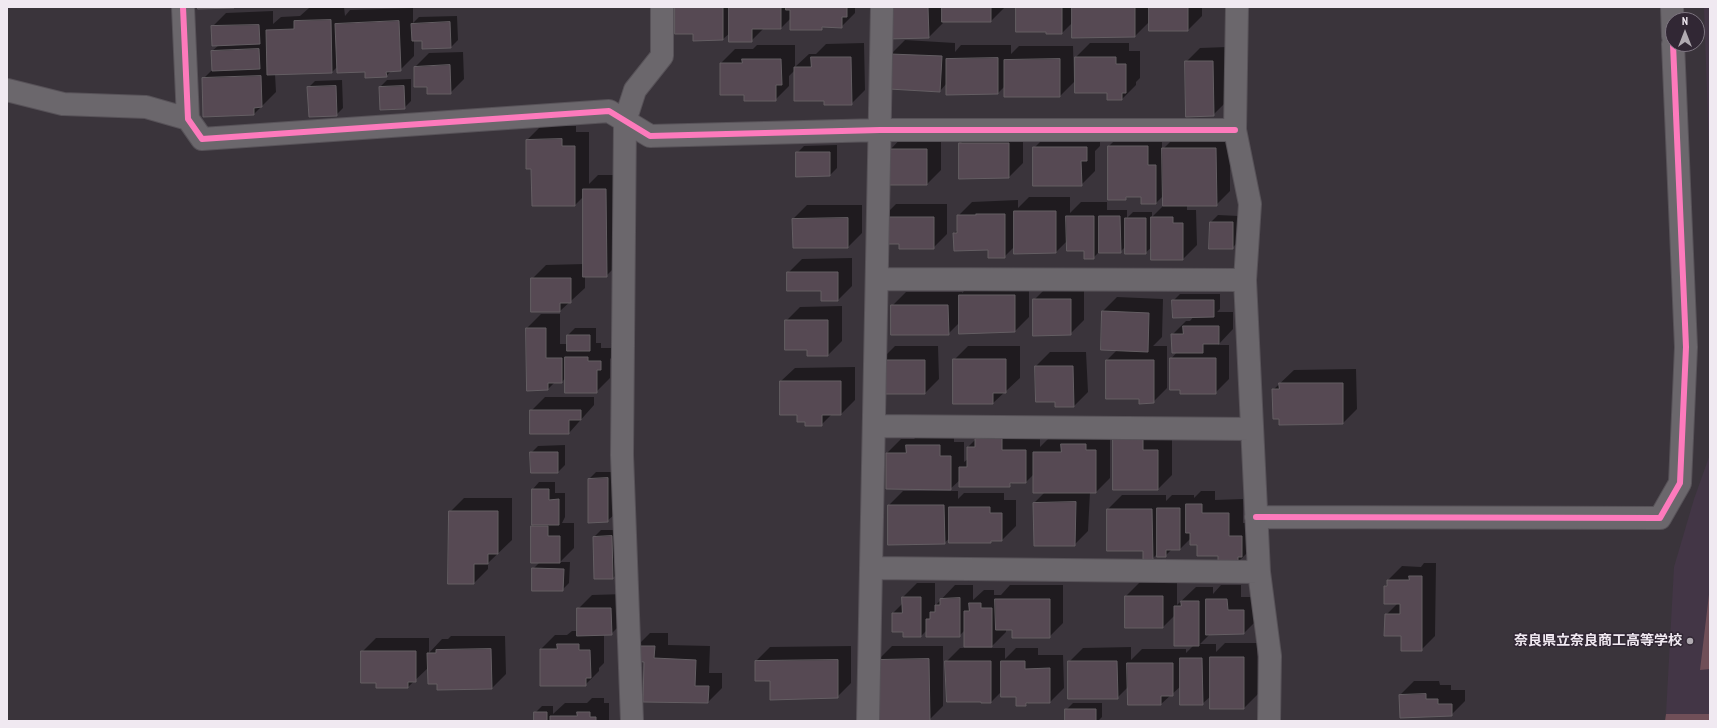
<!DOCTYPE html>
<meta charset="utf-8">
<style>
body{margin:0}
#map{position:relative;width:1717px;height:728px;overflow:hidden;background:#3a343b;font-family:"PT Sans Narrow",sans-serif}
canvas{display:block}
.frame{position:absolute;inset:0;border:8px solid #f0e9f1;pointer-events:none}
.north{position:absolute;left:1665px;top:12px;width:40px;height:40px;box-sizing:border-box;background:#312734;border:1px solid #7d7580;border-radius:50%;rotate:0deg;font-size:11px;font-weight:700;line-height:16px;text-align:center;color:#f0e9f1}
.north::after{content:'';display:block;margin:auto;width:14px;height:18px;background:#b0aab1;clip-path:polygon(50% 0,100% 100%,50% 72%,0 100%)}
</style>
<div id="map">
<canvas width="1717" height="728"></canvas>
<div class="frame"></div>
<div class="north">N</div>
</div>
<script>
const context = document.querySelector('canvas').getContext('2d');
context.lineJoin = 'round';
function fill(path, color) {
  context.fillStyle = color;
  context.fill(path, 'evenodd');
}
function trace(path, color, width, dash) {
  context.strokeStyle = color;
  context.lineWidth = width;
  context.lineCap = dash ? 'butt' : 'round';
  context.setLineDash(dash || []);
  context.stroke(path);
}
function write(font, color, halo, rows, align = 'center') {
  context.font = font + ' "PT Sans Narrow","Noto Sans JP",sans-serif';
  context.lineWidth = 3;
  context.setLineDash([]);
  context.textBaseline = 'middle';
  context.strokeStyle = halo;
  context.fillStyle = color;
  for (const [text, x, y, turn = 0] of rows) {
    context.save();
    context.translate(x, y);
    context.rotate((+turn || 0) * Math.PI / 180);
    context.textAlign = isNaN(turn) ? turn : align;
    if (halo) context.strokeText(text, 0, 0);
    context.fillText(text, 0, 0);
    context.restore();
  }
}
fill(new Path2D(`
 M1704,7H1710V177Z
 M1710,443V714H1666L1674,567L1694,499L1709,457Z`), '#433646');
fill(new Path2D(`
 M1710,586V669L1700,670Z
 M1666,714H1710V721H1665Z`), '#704f58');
fill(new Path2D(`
 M344,7L345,16L350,10L413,8V23L419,17L457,16L458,40L451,47L423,40H414V56L400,70H392L386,76L338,66L332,72L275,74L276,92L254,114L204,116L203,79L213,69L212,51L219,45L212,27L226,13L273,11V24L281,17L300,16L309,8Z
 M676,7H855V13L841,27L824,26L821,29L791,18L781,28H764L751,41L730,33L723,39L694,33Z
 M888,7H1005L991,21H942L943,23L929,37Z
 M1017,7H1202V16L1188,30L1150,21L1135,36L1073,22L1062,33Z
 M905,40L955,43V52L961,45H1011V54L1019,46H1073L1074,82L1060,96L1005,86L998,93L947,83L940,91L891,54Z
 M864,43L865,90L851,104L825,100L795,70L789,76V86L775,100L745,94L721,63L735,49H753L757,45H795V67L809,54H816L826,44Z
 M1090,43H1129V51H1140V78L1136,82V85L1122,99L1108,92L1076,57Z
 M1227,47V101L1213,115L1186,62L1200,48Z
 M463,52L464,79L450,93L428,86L415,67L429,53Z
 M411,79V101L404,108L380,87L387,80Z
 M342,80L343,108L336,115L308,88L315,81Z
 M541,126H576V132H589V184L598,175H620V262L606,276H585V288L560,311L532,279L546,265L584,264V196L575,205L532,168L527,140Z
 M974,130H1023V163L1009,177L960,144Z
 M1123,132H1162V150L1177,135L1230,134V191L1216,205H1187V210H1196L1197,245L1183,259L1152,247L1145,253L1126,246L1120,252H1099L1093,258L1085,250L1068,240L1056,252L1015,253V246L1004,257L954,233L958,230V216L972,202L1018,200V208L1029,197H1070V213L1081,202H1107V210H1127V218L1133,212H1152V217L1164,205V195L1156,203L1142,196H1128L1125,199L1109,146Z
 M1100,133V146L1095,151V171L1081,185L1034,148L1048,134Z
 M904,135H941V170L927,184L891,149Z
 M837,145V168L830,175L797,153L804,146Z
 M896,204H947V234L933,248L900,243L882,218Z
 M807,205H862V233L848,247H794L793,219Z
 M1218,215L1239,216V241L1232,248L1211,222Z
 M852,258V286L838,300L788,273L802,259Z
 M974,281H1029V317L1015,331L960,322L948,334L892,306L906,292H962V293Z
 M1048,286H1084V320L1070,334L1034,300Z
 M1180,294H1220V309L1217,312H1233V329L1218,345H1229V379L1215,393L1171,359L1177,352L1172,335L1186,321H1190L1194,316L1173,301Z
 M1117,297L1163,299L1162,337L1153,346H1167V388L1153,402L1140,398H1107V360L1117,350L1103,311Z
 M842,306V341L828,355L808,349L786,321L800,307Z
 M541,314H560V344H568V335L575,328H596V343H601V348H614V355L610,359V378L596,392L566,377L562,382H555L548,389L528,390L527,328Z
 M895,346H938L939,379L925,393L881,360Z
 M968,346H1020V378L993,403L954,360Z
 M1050,352H1086L1088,392L1074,406L1055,401L1036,366Z
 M855,367V400L841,414H832L821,425L798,414L781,381L795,368Z
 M1356,369L1357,409L1343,423L1273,390L1294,370Z
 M545,397H594V405L569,433L531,411Z
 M990,425L1040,436V447L1048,439H1067L1076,430L1110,437V478L1096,492H1090L1088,531L1074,545L1034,503L1045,492L1034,474L1026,482H1013L1009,486L960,480L950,489L887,453L901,439H914L921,432H954V442H964V462L968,459V447Z
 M1114,435L1172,436V475L1158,489Z
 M565,445V465L558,472L531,453L538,446Z
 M596,472H614V515L607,521L589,522V479Z
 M539,482H555V493H565V517L562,523H574V548L560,562H570L569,583L562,590L533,569L540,562L532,527L535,524L533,489Z
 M903,491H958V499L964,493H1004V500H1016V526L1002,540H993L991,542L950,538L944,543L889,505Z
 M1201,491H1215V500L1243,499V523H1256L1252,548L1238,562L1219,555L1198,544L1191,538L1180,549H1172L1165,556L1158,553L1152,559L1108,509L1122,495H1166V501L1172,495H1194V498Z
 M464,498H512V540L488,563V569L474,583L450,512Z
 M601,530H619L620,571L613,578L594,537Z
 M1424,563H1436L1435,636L1421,650L1402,635L1386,615L1398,603H1385V586L1388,583V580L1402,566L1421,567Z
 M1140,582H1177V605L1196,587H1213V594L1221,585H1241V597H1258V619L1244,633L1210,634L1200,644H1216V652L1225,643H1257L1258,694L1244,708L1211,696L1202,704L1181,686L1161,704H1129L1128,687L1117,698L1069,662L1083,648L1131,647V660L1142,649H1186V653L1194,645L1175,615L1163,627L1126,596Z
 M917,583H935V606L955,585H973V600L984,590H994V595H1001L1010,585H1063V623L1049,637L1013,629H1006V632L992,646L965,630L959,636L927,630L921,636L904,631L893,613L903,603V597Z
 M625,594V620L611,634H604V663L599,668V671L585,685L541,649L555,635H567L572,631H578V609L592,595Z
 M650,633H668V645L710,646L709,673H722V688L708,702L645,661L636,647Z
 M451,636H505L506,674L492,688L438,683L429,667L408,687L377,682L362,652L376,638H429V653L442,639H448Z
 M851,646V683L837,697L771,680H756V661L770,647Z
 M892,646H943V706L929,720L878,660Z
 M960,648H1005V659L1016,648H1038V655H1063L1064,688L1050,702H1029L1026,705L1017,696L1002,691L991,702L946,662Z
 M1414,681H1439L1440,685H1451V690H1465V701L1451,715L1400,695Z
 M592,698H604V703H609V721H535V713L542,706H553V714L565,703H587Z
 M1073,703H1102V717L1098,721H1066V710Z`), '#0007');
const building = new Path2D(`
 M198,7H234V8L198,9Z
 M675,7H723V40L693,41V34H675Z
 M729,7H781V29H752V42H729Z
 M786,7H847V17H842V28L822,27V30H790V10H786Z
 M887,7H928L929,38L888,39Z
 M942,7H991V22H942Z
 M1016,7H1062V34H1046V32H1016Z
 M1072,7H1135V37L1072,38Z
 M1149,7H1188V31H1149Z
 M331,20L332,73L267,75L266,30L294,29V21Z
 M399,21L401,71L386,72L387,77L365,78V72L337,73L335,24Z
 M450,22L451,48L422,49V41H412L411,24Z
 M259,25L260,44L212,46L211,26Z
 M259,49L260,69L212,71L211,51Z
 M890,54L942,56L940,92L889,89Z
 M811,57H851L852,105H824V101H794V67H811Z
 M1075,57H1116V64H1126V93H1122V100H1107V93H1075Z
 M998,58V94L946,95V59Z
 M742,59H781L782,85H776V101H744V95H720V63H742Z
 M1060,59V97H1004V60Z
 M1185,61H1213L1214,116L1186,117Z
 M450,65L451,94H427V87H414V67Z
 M261,76L262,107L254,108V115L203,117L202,78Z
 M336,86L337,116L309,117L307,87Z
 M404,86L405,109L380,110L379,87Z
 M562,139V146H575V206H532L531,169H526V140Z
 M959,143H1009V178L959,179Z
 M1108,146H1148V165H1156V204H1141V197H1126V200H1108Z
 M1033,147H1087V161H1081L1082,186H1033Z
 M1162,148H1216L1217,206H1163Z
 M890,149H927V185H883Z
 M796,152H830V176L796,177Z
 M583,189H606L607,277H583Z
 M1014,211H1056V253L1014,254Z
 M976,214H1005V258H988V250L954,251L953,233H957V215H976Z
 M1066,216H1094V259H1084V251H1067Z
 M1099,216H1120L1121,253H1099Z
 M881,217H934V249H899V244H881Z
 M1151,217H1173V223H1183V260H1151Z
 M848,218V248H793L792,219Z
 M1125,218H1146V254H1125Z
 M1210,222H1233V249H1209Z
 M787,272H838V301H821V291H787Z
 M531,278H571V303H560V312H531Z
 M959,295H1015V332L959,334Z
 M1033,299H1071V335L1033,336Z
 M1172,300H1214V317L1173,318Z
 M891,305H948L949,335H891Z
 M1102,311L1149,313L1148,352L1101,350Z
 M785,320H828V356H807V350H785Z
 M1183,326H1219V344H1203V353H1172L1171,334H1183Z
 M526,328H546V358H562V383H548V390L527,391Z
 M567,335H590V351H567Z
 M565,357H588V361H601V370H597V393H565Z
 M1170,358H1216V394H1180V390H1170Z
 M953,359H1006V393H993V404H953Z
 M880,360H925V394H880Z
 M1106,360H1154V403L1139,404V399H1106Z
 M1035,366H1073L1074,407H1055V402H1036Z
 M780,381H841V415H822V426H805V422H797V415H780Z
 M1279,383H1343V424L1279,425V419H1273L1272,389H1279Z
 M530,410H581V420H569V434H530Z
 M1113,435H1143V450H1158V490H1113Z
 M1002,438V450H1026V483H1010V487H959V467H967V447H975V439Z
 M1061,444H1086V450H1096V493H1033V452H1061Z
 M906,445H940V456H951V490L886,489V453H906Z
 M530,452H558V473H531Z
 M608,478V522L588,523V479Z
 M532,489H549V500L559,499V525H532Z
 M1076,502L1075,546H1034L1033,503Z
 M1186,504H1202V513H1229V536H1242V557H1238V563H1218V556H1197V545H1190V533H1186Z
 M888,505H944L945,544L888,545Z
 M949,507H990V513H1002V541H991V543H949Z
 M1157,508H1180V550H1166V557H1157Z
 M1107,509H1152L1153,560H1143V551H1107Z
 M449,511H498V554H488V564H474V584H448Z
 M531,526H548V536H560V563H531Z
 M612,536L613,579H594L593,537Z
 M532,568L564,569L563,591H532Z
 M1409,576H1422V651H1401V636H1384L1385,614H1400V604H1384V586H1387V580H1409Z
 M1125,596H1163V628H1125Z
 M902,597H921V637H903V632H892V613H902Z
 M960,598V637H926V619H930V612H935V605H940V599Z
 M995,599H1050V638H1012V630H996Z
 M1206,599H1227L1228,610H1244V634L1206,635Z
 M1181,601H1199V646H1174V606H1181Z
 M969,603H981V608H992V647H964V611H969Z
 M577,608H611L612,635L577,636Z
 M557,644H579V650H590L591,678H586V686H540V649H557Z
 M635,646H655L654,658L696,660L695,686H709L708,703L643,702L644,662L635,661Z
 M491,649L492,689L437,690V684H428L427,653H436V650Z
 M361,651H416V682H408V688H376V683H361Z
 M1210,657H1244V709H1210Z
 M1180,658H1202L1203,705H1180Z
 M929,659L930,721H877V660Z
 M838,660V698L770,700V681H755V661Z
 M945,661H991V703H981V702H947Z
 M1001,661H1025V669L1050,668V703H1026V706H1016V697H1001Z
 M1068,661H1117L1118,699H1068Z
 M1127,663H1173V696H1161V705H1128Z
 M1426,694V699H1438V704H1452V716L1400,718L1399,695Z
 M1065,709H1096V721H1065Z
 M534,712H547V721H534Z
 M577,712H590V717H596V721H550V716H577Z`);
fill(building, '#564953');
trace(building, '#645e63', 1);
const minor = new Path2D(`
 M183,7L188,119L202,139L609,111L650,136L880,130H1235
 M1237,7L1235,130L1250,204L1245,280L1259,572L1270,656L1269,721
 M1672,7L1673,36
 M7,90L63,104L146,107L188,119
 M877,279L1245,280
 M874,426L1252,429
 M1256,517L1660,518L1680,483L1686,347L1673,44
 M871,568L1259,572
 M632,721L622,455L625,121L635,90L662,56V7
 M868,721L882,7`);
trace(minor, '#575258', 24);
trace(minor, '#6b676c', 22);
trace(new Path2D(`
 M183,7L188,119L202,139L609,111L650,136L880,130H1235
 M1256,517L1660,518L1680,483L1686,347L1673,44`), '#fd7abc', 6);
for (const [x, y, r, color] of [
 [1690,641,4,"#b0aab1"]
]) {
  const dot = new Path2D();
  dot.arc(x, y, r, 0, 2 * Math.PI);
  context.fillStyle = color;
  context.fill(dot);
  trace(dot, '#312734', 1.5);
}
write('bold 14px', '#f0e9f1', '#312734', [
 ["奈良県立奈良商工高等学校",1682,641]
], 'right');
</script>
